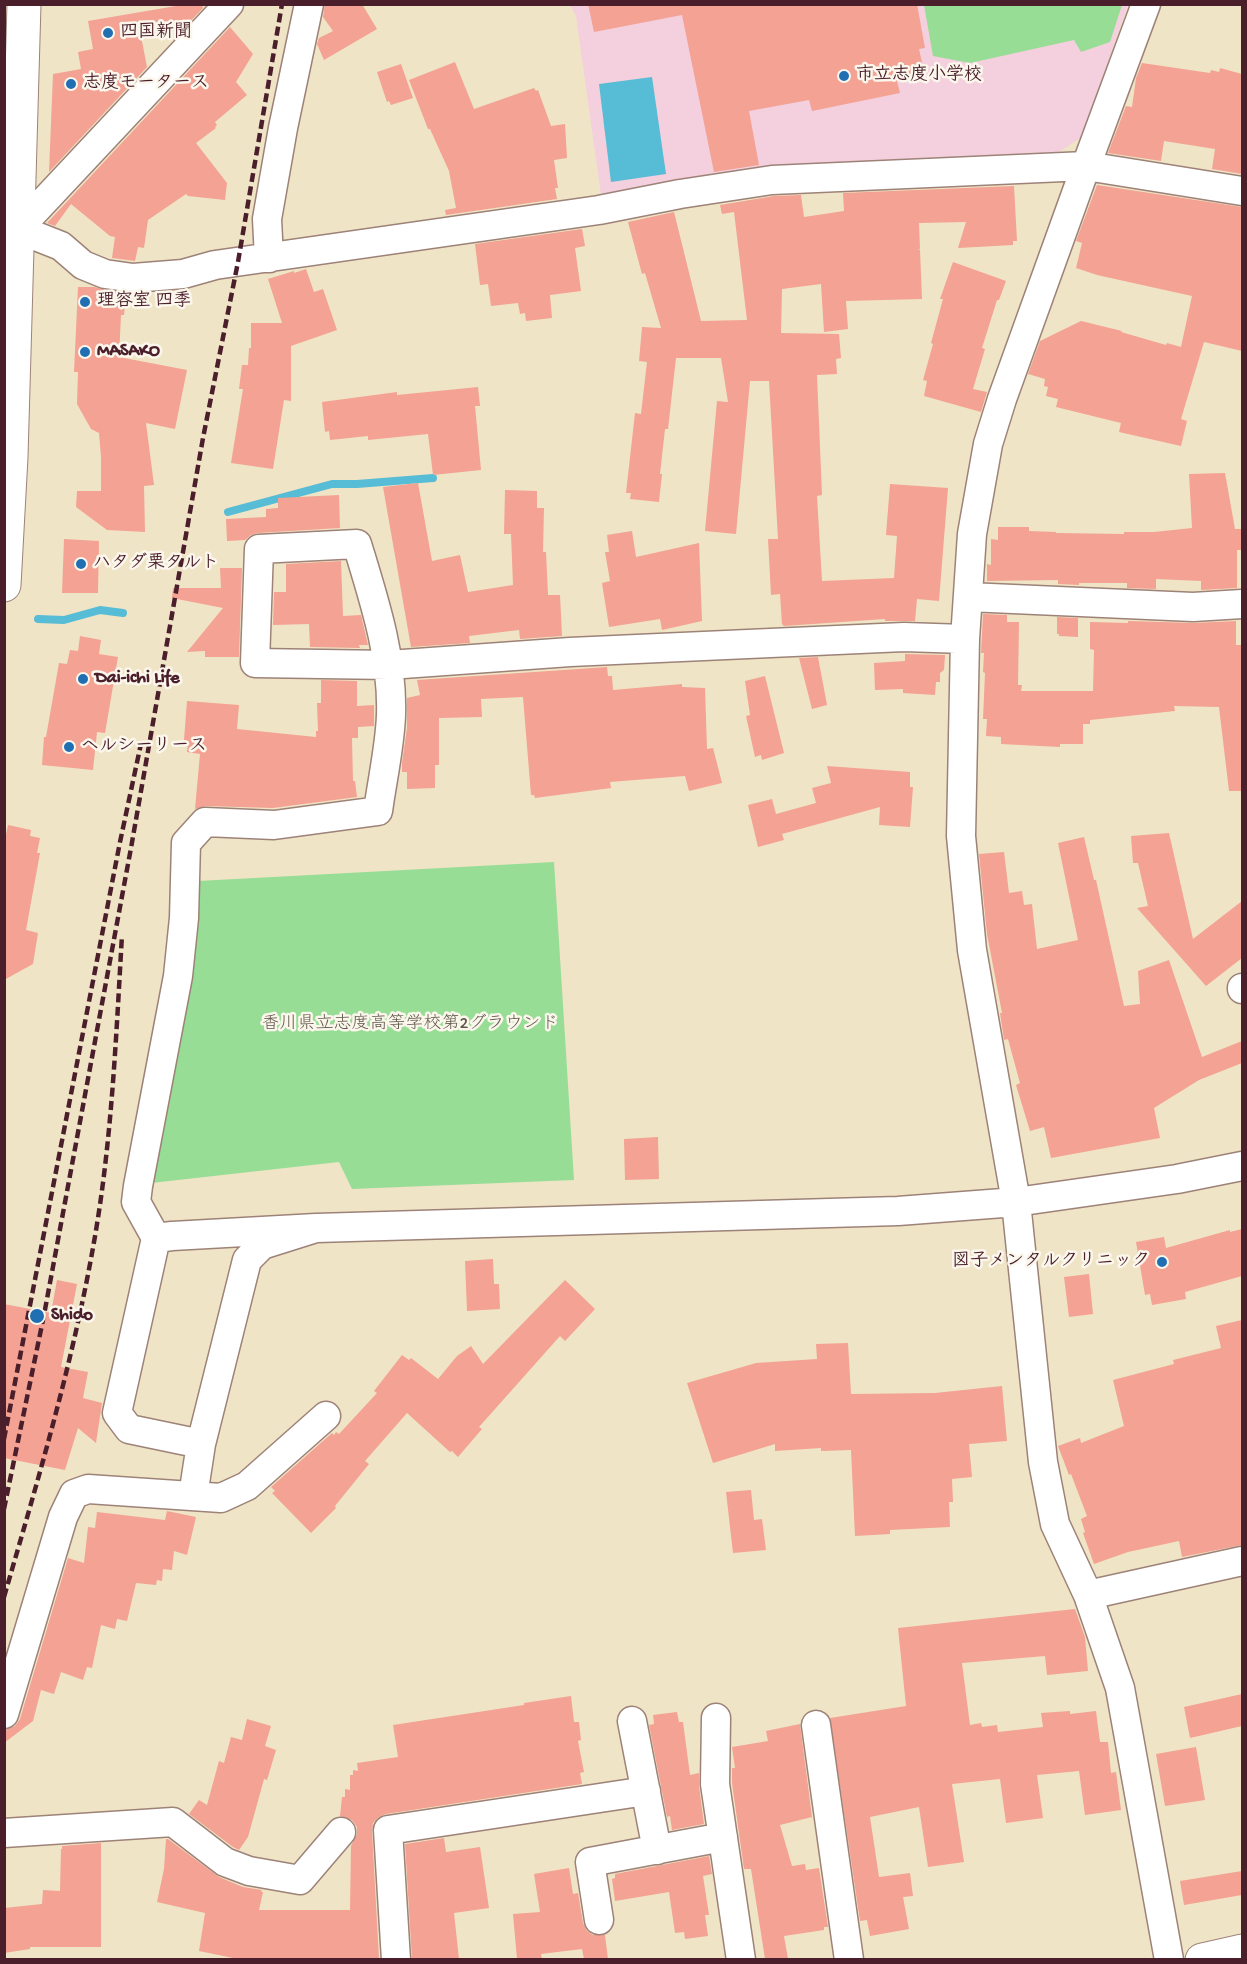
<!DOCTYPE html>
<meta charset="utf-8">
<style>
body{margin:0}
#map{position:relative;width:1247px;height:1964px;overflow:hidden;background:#f0e4c6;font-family:"Gochi Hand",sans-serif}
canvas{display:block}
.frame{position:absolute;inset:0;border:6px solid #4a1f2b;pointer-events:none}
</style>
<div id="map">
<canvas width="1247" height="1964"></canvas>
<div class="frame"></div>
</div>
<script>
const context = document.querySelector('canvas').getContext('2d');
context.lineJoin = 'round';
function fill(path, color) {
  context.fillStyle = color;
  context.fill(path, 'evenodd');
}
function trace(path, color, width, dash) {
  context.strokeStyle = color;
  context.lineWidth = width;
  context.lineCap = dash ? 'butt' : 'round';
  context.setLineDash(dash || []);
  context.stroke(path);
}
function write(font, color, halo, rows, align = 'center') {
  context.font = font + ' "Gochi Hand","Klee One",sans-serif';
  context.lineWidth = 5;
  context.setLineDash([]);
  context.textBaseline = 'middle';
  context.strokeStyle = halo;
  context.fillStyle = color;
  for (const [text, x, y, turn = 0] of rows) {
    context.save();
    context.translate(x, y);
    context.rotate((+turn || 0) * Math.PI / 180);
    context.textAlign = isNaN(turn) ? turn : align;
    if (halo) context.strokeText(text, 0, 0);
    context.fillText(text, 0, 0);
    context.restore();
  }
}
fill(new Path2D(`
 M570,5H1128L1082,137L1059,152L1042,156L602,202L576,16Z`), '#f4cfdd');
fill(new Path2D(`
 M924,5V4L1122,5L1110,42L1081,52L1074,40L970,63L933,56Z
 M554,862L574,1180L352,1189L339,1162L151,1183L198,881Z`), '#97dd96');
fill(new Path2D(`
 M652,77L666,174L611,182L599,84Z`), '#57bcd5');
trace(new Path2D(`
 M228,512L332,484H357L433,478
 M38,619L64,620L100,610L123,613`), '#57bcd5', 8);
fill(new Path2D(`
 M325,4H362L377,29L324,60L317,44L319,38L333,31L323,17Z
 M588,4H917L925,48L919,49L925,76L897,81L900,93L812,111L809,100L749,111L759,165L714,172L682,15L594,32Z
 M202,5L203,8L182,30L141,36L147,67L49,172L53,74L81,69L78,52L93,49L88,21L176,6Z
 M230,27L253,54L236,82L247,95L215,122L217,125L215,127L216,128L196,143L227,183L225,200L188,196L186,194L148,220L144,248L138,247L135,261L112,258L115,237L110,236L71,204L55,226L47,223Z
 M455,62L474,109L534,88L536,91L538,90L551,126L565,124L567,158L554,160L558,188H555L557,199L446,215L445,210L456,208L449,171L430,129H428L409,80Z
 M1142,63L1210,73L1211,70L1219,72L1220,68L1242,74V174L1212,169L1215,149L1164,141L1161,161L1108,153L1126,106L1132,107L1136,78Z
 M401,64L413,98L391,105L389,101L387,102L377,72Z
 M1097,185L1242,207V351L1204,342L1181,419L1187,421L1181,446L1119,432L1121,423L1056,407L1058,399L1046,396L1048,387L1044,386L1045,379L1028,374L1040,341L1081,321L1122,331L1121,332L1166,345L1167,343L1181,347L1192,296L1097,275L1076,268L1082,243L1076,241Z
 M1014,186L1017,241H1013V245L958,248L966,222L919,223L920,249H918L920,250L922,299L846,301L848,329L824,332L821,284L782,289L781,333L839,334L841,358L836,359L837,374L817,375L822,495L817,496L822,581L894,578L897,536L886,535L890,484L948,488L939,601L917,599L915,621H885V619L784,626L782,624L780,594L771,595L768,539H778L769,381H750L736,534L705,531L717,401L728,402L721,358H676L668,429H665L660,474H662L659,502L630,499L631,493H626L635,413L641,414L647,362L639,361L642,327L661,328L645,273L642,274L628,222L674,212L701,321L747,320L734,212L722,214L720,205L774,196L801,195L804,217L844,211L843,193Z
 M582,229L585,246L575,248L581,291L550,295L552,318L526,321L525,313L520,314L518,303L491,306L488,284L480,285L475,244Z
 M953,262L1006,281L999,300H997L982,348L985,349L973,389L987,392L981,412L924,396L927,381L923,380L933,344L931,343L943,299H940Z
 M306,269L314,292L323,289L337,330L291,346V401L284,400L273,469L231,463L243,389H239L242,365H248L249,348H251V323H282L268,279L294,271V273Z
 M78,287H94L126,294L124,315H121L119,357L187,370L175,429L146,423L154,485L144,486L145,532L107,530L76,507L77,491H101V457L99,433L91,429L77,404L78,372H74Z
 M478,387L480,406H475L481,470L433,475L428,434L368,440V436L330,440L329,431L325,432L322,402L397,392V395Z
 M1225,473L1235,529H1242V550H1237V588L1201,590V581L1156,579V589L1127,588V583H1079V585L1058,584V580L987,581V564L991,565V539L998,540V527H1029V531L1056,532V533L1124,534V532H1154L1192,528L1189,474Z
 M418,483L432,561L460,555L468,592L513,585L511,534H504L505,490L537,491V508H544L543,552H546L548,595H560L562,636L520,639L519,630L469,636L470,643L411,647L383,487Z
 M339,495L340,528L258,533L251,535L245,540L227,541L226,519L266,517V509L278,508V498Z
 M632,531L636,557L699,543L702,621L662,630L660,619L609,627L602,583L610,581L605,552H609L607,535Z
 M64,539L99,541L98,593H62Z
 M341,561L343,616L361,615L368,645H359L360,648L310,647L309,624L273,625L274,592H286V564Z
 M220,568H242L239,657H205V651L187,652L223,608L172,598L173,588H221Z
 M983,614L1007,615V622H1019L1018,685H1022L1021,691H1093L1094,650L1090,649V622L1128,623V621L1194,623L1236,621V645H1242V791H1229L1219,707L1174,706L1175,711L1090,720V724H1083V744H1060V747L1001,744V737L986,736L987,719H983L985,673L983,672L984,653H981Z
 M1057,617L1078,618V637L1059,636V634H1057Z
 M80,636L101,640L99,654L118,657L105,733L97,732L93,770L42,765L44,737H46L59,663L67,664L70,650L78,651Z
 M905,654L945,655L944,670L940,673V682H936L935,695L903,693V689L875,690L874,663L905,661Z
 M818,657L827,705L812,709L799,658Z
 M607,667L608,676H612L613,690L682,684V687L705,688L707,749L713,748L722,783L689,791L685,776L610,782L611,788L535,798L534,795H531L523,697L481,699L482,717L439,718V765H435V788L407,789V772H402V763L407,728V698L420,695L417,680Z
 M765,676L784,753L762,760L761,755L755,757L746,716L750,715L745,681Z
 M321,680L357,681V706L374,705V726L358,727V738H352L353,781H355L357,797L273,808L206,806L195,809L200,754L187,752L188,741L184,740L187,701L239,705L237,729L316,737V731H318L317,703H321Z
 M827,766L910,772V787H913L910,827L879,825L880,807L782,834L784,840L758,847L748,805L772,799L776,814L816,803L812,788L831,783Z
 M8,825L31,830L30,836L40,838L37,853H40L26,930L38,933L33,964L4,980V844Z
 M1169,833L1193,939L1242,901V958L1206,986L1137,908L1148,906L1138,863H1133L1131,836Z
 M1084,837L1094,880H1096L1124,1006L1140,1004L1138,971L1169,960L1202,1057L1242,1041V1063L1199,1080L1154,1108L1160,1138L1051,1158L1044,1127L1030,1131L1016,1085L1020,1083L1008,1039L1004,1040L1000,1013H1002L987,934L979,854L1004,852L1009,893L1022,891L1024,905L1032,904L1037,949L1078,940L1058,843Z
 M658,1137L659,1179L625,1180L624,1139Z
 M1242,1229V1276L1185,1292L1186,1299L1152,1305L1150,1294L1145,1295L1136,1242L1164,1237L1166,1248L1230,1230V1232Z
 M493,1259L494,1284H499L500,1309L467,1311L465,1261Z
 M1089,1274L1093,1314L1069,1317L1064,1277Z
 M57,1280L77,1284L61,1367L88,1372L83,1398L102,1403L96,1443L78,1428L65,1470L4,1458V1304L51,1313Z
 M565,1280L595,1309L565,1341L560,1336L479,1427L482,1429L458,1457L452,1451L450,1452L407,1413L365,1461L369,1464L335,1506L336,1508L311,1533L272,1493L275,1491L271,1487L332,1433L334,1435L336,1432L339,1434L377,1393L374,1391L402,1355L409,1360L411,1358L438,1379L457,1356L471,1346L483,1364Z
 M1242,1320V1545L1182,1557L1179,1541L1128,1552L1094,1564L1083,1533L1085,1532L1081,1519L1087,1516L1071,1474L1069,1475L1058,1446L1080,1438L1081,1443L1124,1426L1113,1380L1174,1364L1173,1360L1221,1348L1216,1326Z
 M848,1343L851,1394L935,1393L1002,1386L1007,1441L969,1444L972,1477L952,1479L953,1502H949L950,1527L890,1530V1534L855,1536L851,1450L821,1451V1448L775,1451V1444L713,1463L687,1383L756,1363L817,1359L816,1344Z
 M751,1490L754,1520L762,1519L766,1550L733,1553L726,1492Z
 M167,1511L196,1517L187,1555L174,1551L172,1570L163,1569L162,1581L157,1580L156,1585L136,1583L127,1621L117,1619L115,1629L101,1625L92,1668L87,1667L83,1680L61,1672L54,1694L41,1690L33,1721L4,1743L6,1730L15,1726L20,1719L68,1558L84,1563L88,1527L95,1528L97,1512L165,1520Z
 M1075,1609L1085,1637L1088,1671L1047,1675L1045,1656L962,1663L970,1725L981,1723L982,1727L997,1725L998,1732L1043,1727L1041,1713L1070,1711V1714L1096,1711L1100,1742H1108L1111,1773L1116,1772L1121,1810L1085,1815L1079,1771L1037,1775L1043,1818L1006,1823L1000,1779L952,1784L964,1862L928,1867L919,1807L870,1817L879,1877L910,1873L913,1896L903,1897L909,1929L870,1936L867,1920L860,1921L830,1718L906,1706L898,1628Z
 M1242,1694V1726L1190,1738L1184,1707Z
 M571,1696L574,1722H579L581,1740L578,1741L584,1772L580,1773L582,1784L386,1814L379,1817L373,1823L372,1831L379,1959H238L199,1951L205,1913L157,1902L164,1869L166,1839H168L219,1877L243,1887L262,1890L261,1892H263L259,1910H350L351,1846L357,1834V1827L352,1820L340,1816L342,1797H345V1789L350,1790V1775H353V1770L358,1771L357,1763L398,1757L393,1725L524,1705V1703Z
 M677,1712L679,1722H683L690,1775L699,1773V1786L704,1824L672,1830L670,1816L667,1817L649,1725L654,1724L653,1715Z
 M247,1719L271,1726L265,1746L276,1750L267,1780L264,1779L248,1837L239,1850L233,1847L189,1814L199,1800L207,1805L219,1761L224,1763L231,1737L242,1740Z
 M800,1724L812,1817L780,1825L792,1866L805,1864L806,1870L819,1868L828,1927H824V1930L784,1936L788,1959H765L751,1869H744L732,1783V1768H735L732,1747L768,1741L766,1731Z
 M1196,1747L1205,1800L1165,1806L1156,1754Z
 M444,1838L446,1852L480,1847L489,1908L454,1913L459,1959H412L405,1844Z
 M101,1843V1947H30V1949L4,1953V1908L42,1904L43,1890L60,1891L61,1849H62V1846Z
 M709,1856L712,1874L703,1876L709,1915H705L708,1936L685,1939L684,1932L675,1933L669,1892L615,1901L612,1879L615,1878V1874Z
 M569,1868L573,1894L578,1893L583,1923L587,1931L593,1935H605L608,1959H584L582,1949L541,1954L542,1959H517L513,1914L540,1912L534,1874Z
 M1242,1871V1895L1184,1905L1180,1881Z`), '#f3a293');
const minor = new Path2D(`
 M1146,4L1086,166L1002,399L988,444L972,534L965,639L961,836L972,950L1016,1202L1043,1462L1055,1524L1088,1595L1120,1688L1169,1960
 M4,229H18L61,246L83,265L105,274L133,278L183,274L215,265L599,210L680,194L772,180L1086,166L1242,191
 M18,229L229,4
 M269,258L267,219L283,128L309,4
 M968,597L1193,607L1242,604
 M1242,989V988
 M316,1228L898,1211L1016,1202L1177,1179L1242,1166
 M156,1238L136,1202L138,1186L178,976L184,918L186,843L205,822L274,825L378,811C382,781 390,746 391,715C393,657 374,600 357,544L259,549L255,663L389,665L570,652L904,637L965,639
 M193,1496L201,1444L247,1260L262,1245L316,1228L172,1236L156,1238L117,1413L129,1429L201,1444
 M1088,1595L1242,1561
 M4,1714L63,1517L74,1494L88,1489L221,1498L247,1486L326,1416
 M716,1718L715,1784L741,1960
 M632,1721L657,1850
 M816,1725L849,1960
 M4,1833L173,1822L225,1862L249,1871L300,1880L341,1832
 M599,1920L590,1862L723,1837
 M396,1960L388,1830L646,1791`);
const major = new Path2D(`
 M1202,1960L1242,1951`);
const highway = new Path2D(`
 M4,585L11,457L24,4`);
trace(minor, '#9d8278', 31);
trace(major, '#9d8278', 35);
trace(highway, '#9d8278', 35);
trace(minor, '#fff', 28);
trace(major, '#fff', 33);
trace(highway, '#fff', 33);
trace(new Path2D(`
 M4,1439L120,842L142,739
 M4,1509L44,1315L131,848L203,438L238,262L282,4
 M4,1597C38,1480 73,1362 94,1242C112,1140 116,1037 122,935`), '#4a1f2b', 4.5, [9, 4.5]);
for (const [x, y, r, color] of [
 [108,33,6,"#1f6fb2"],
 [844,76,6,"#1f6fb2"],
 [71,84,6,"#1f6fb2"],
 [85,302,6,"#1f6fb2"],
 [85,352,6,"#1f6fb2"],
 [81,564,6,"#1f6fb2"],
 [83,679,6,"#1f6fb2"],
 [69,747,6,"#1f6fb2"],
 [1162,1262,6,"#1f6fb2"],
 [37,1316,8,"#1f6fb2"]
]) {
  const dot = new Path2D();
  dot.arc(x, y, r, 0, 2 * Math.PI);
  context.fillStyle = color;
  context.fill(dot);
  trace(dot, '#fbf7ec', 2);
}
write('bold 18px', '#4a1f2b', '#fbf7ec', [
 ["四国新聞",120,33],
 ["市立志度小学校",856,76],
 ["志度モータース",83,84],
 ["理容室 四季",97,302],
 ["MASAKO",97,352],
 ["ハタダ栗タルト",93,564],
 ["Dai-ichi Life",95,679],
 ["ヘルシーリース",81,747],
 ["図子メンタルクリニック",1150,1262,"right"],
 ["Shido",51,1316]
], 'left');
write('18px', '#61584b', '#fbf7ec', [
 ["香川県立志度高等学校第2グラウンド",410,1025]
]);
</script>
